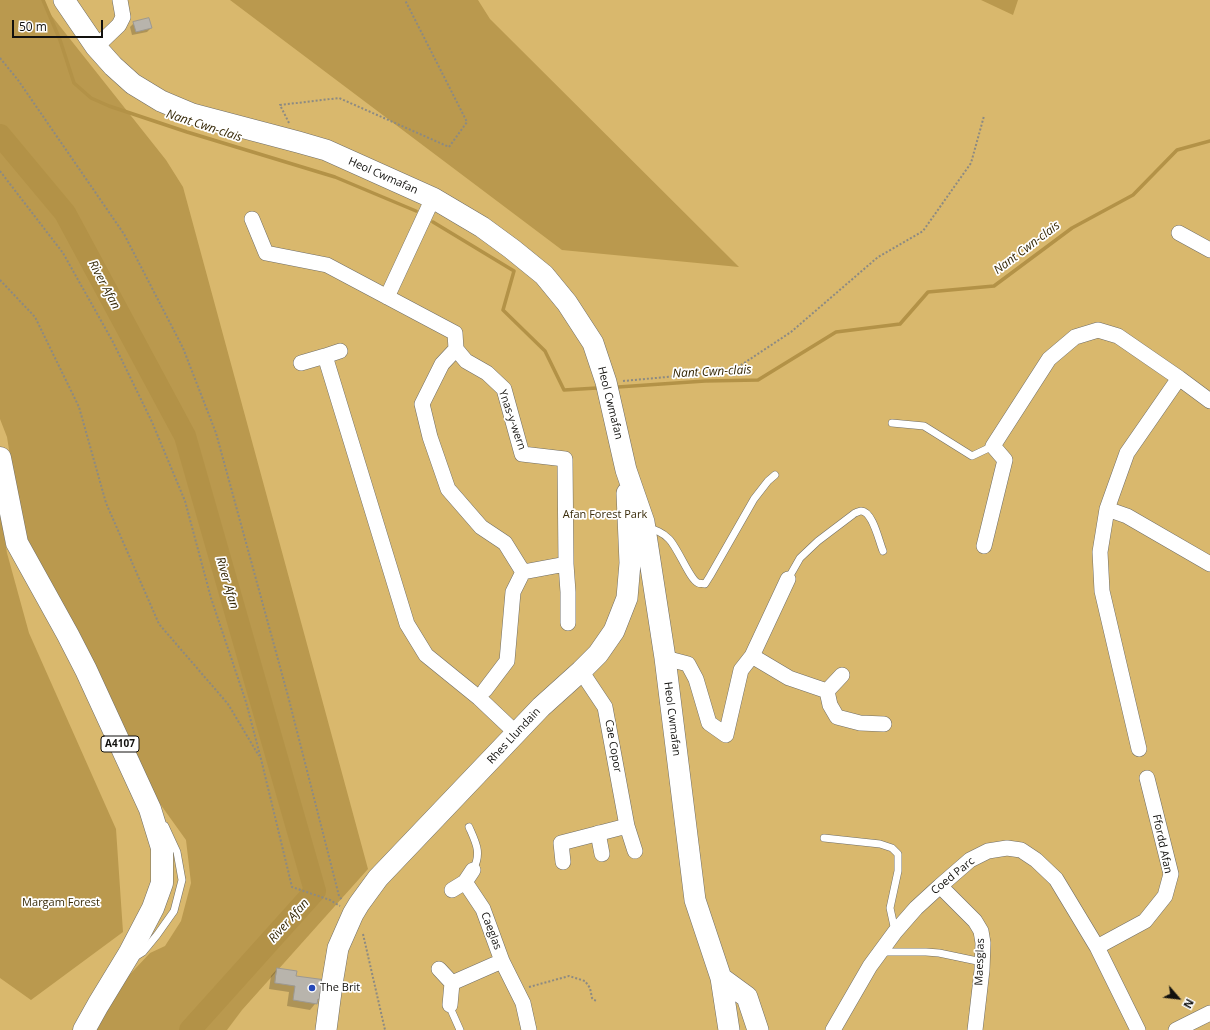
<!DOCTYPE html>
<style>
body{margin:0}
#map{position:relative;width:1210px;height:1030px;overflow:hidden;background:#e6e2d9;font-family:"Open Sans",sans-serif}
canvas{display:block}
.north{position:absolute;left:1158px;top:978px;width:40px;height:40px;-webkit-text-stroke:3px #fff;paint-order:stroke;rotate:118deg;font-size:11px;font-weight:700;line-height:16px;text-align:center;color:#12110e}
.north::after{content:'';display:block;margin:auto;width:14px;height:18px;background:#12110e;clip-path:polygon(50% 0,100% 100%,50% 72%,0 100%)}
.scale{position:absolute;left:12px;top:20px;width:91px;height:18px;box-sizing:border-box;border:2px solid #12110e;border-top:0;padding-left:5px;font-size:12px;line-height:14px;white-space:nowrap;color:#12110e;-webkit-text-stroke:3px #fff;paint-order:stroke}
</style>
<div id="map">
<canvas width="1210" height="1030"></canvas>
<div class="north">N</div>
<div class="scale">50 m</div>
</div>
<script>
const context = document.querySelector('canvas').getContext('2d');
context.lineJoin = 'round';
function fill(path, color) {
  context.fillStyle = color;
  context.fill(path, 'evenodd');
}
function trace(path, color, width, dash) {
  context.strokeStyle = color;
  context.lineWidth = width;
  context.lineCap = dash ? 'butt' : 'round';
  context.setLineDash(dash || []);
  context.stroke(path);
}
function write(font, color, halo, rows, align = 'center') {
  context.font = font + ' "Open Sans",sans-serif';
  context.lineWidth = 3.5;
  context.setLineDash([]);
  context.textBaseline = 'middle';
  context.strokeStyle = halo;
  context.fillStyle = color;
  for (const [text, x, y, turn = 0] of rows) {
    context.save();
    context.translate(x, y);
    context.rotate((+turn || 0) * Math.PI / 180);
    context.textAlign = isNaN(turn) ? turn : align;
    if (halo) context.strokeText(text, 0, 0);
    context.fillText(text, 0, 0);
    context.restore();
  }
}
fill(new Path2D(`
 M0,0H1210V1030H0Z`), '#d9b86d');
fill(new Path2D(`
 M0,0H42L47,10L166,160L183,187L368,869L242,1010L227,1030H94L118,987L150,953L165,946L181,921L191,883L186,840L158,801L41,569L21,525L7,437L0,419Z
 M230,0H478L490,19L739,267L562,250Z
 M981,0H1018L1013,15Z
 M0,510L7,553L29,633L116,829L123,932L31,1000L0,978Z`), '#ba994e');
fill(new Path2D(`
 M134,23L151,28L147,32L132,35L130,27Z
 M277,969L295,977L319,999L310,1010L287,1006L289,992L269,989L271,976Z`), '#0003');
trace(new Path2D(`
 M43,0L60,40L74,83L91,98L109,106L187,132L335,177L416,211
 M433,222L514,271L503,310L545,351L564,390L597,388
 M618,387L705,381L758,380L836,332L900,324L928,292L994,286L1072,228L1133,195L1177,150L1210,141`), '#b39247', 3.5);
trace(new Path2D(`
 M0,135L65,213L185,436L315,891L190,1030`), '#b39247', 22);
const building = new Path2D(`
 M149,18L152,28L136,32L133,22Z
 M277,968L297,971L296,976L326,980L320,999H318L317,1004L293,1000L295,986L275,983Z`);
fill(building, '#b8b4ac');
trace(building, '#9d9991', 1);
const lane = new Path2D(`
 M892,423L924,426L972,456L993,446
 M647,528C656,530 662,532 669,539C678,548 690,580 698,583C700,584 703,583 705,584L710,576L754,499L768,481L775,475
 M788,579L800,558L818,541L855,513C856,513 859,511 861,511C873,511 879,542 883,551
 M469,827C476,843 482,853 473,870
 M824,838L880,844L892,848L898,854V871L890,908L895,931
 M882,951L885,952H926L939,953L982,962
 M135,957L143,952L157,935L174,911L182,880L177,852L165,826
 M450,1005L452,1012L460,1030`);
const street = new Path2D(`
 M96,47L119,25L123,17L120,0
 M252,219L266,253L327,265L455,333L456,349L466,361L487,373L504,389L522,454L565,459L566,564L523,572L513,592L507,661L485,690
 M1179,233L1210,250
 M387,297L433,198
 M456,349L442,364L422,404L430,437L448,489L481,527L505,543L523,572
 M325,356L407,624L426,655L479,698L516,733
 M301,363L325,356L340,351
 M1107,509L1127,516L1210,564
 M984,546L1005,460L993,446L1049,359L1075,337L1098,330L1118,336L1179,378L1210,401
 M566,564L568,592V623
 M752,656L788,579
 M665,658L688,664L696,679L709,723L726,735L741,670L752,656L789,678L827,691L830,705L837,717L860,723L884,724
 M581,671L605,707L627,826L635,851
 M827,691L842,675
 M1139,749L1102,591L1100,552L1107,509L1127,453L1179,378
 M598,833L602,854
 M563,862L561,843L627,826
 M465,882L483,909L502,961L523,1003L529,1030
 M940,886L975,921L981,931L983,943L982,970L975,1030
 M452,890L465,882L473,870
 M1097,947L1145,921L1165,896L1171,874L1147,778
 M439,969L452,983L450,1005
 M452,983L502,961
 M833,1030L870,966L895,932L916,908L940,886L970,860L988,851L1007,848L1021,850L1036,860L1056,879L1097,947L1138,1030
 M1176,1030L1210,1013`);
const secondary = new Path2D(`
 M64,0L96,47L113,66L133,84L161,101L192,114L298,142L326,150L433,198L482,227L512,249L544,275L567,303L593,343L606,382L626,470L644,522L665,658L695,900L721,978L729,1030
 M721,978L747,997L758,1030
 M326,1030L332,984L338,948L353,914L359,904L378,878L541,707L581,671L598,654L614,631L627,598L630,563L627,493`);
const primary = new Path2D(`
 M0,458L17,543L68,635L86,670L150,809L162,848V883L153,908L129,954L98,1005L84,1030`);
trace(lane, '#716e66', 8);
trace(street, '#716e66', 16);
trace(secondary, '#716e66', 22);
trace(primary, '#716e66', 23);
trace(new Path2D(`
 M0,58L18,80L124,234L183,348L216,433L288,696L339,896L342,900
 M289,123L280,105L339,98L449,147L467,122L405,0
 M0,171L63,253L113,342L152,422L185,501L211,598L246,702L261,759L292,887L330,900L340,906
 M0,280L35,317L79,407L106,503L159,624L228,704L259,756
 M623,381L732,371L791,332L878,257L923,231L971,163L984,116
 M363,934L385,1030
 M529,987L569,976L585,981L590,988L592,998L594,1000L597,1001`), '#8c8a83', 2, [2, 2]);
trace(lane, '#fff', 7);
trace(street, '#fff', 15);
trace(secondary, '#fff', 21);
trace(primary, '#fff', 22);
for (const [x, y, r, color] of [
 [312,988,4,"#2649b8"]
]) {
  const dot = new Path2D();
  dot.arc(x, y, r, 0, 2 * Math.PI);
  context.fillStyle = color;
  context.fill(dot);
  trace(dot, '#fff', 1.5);
}
for (const [x, y, w] of [
 [120,744,38]
]) {
  const box = new Path2D();
  box.roundRect(x - w / 2, y - 8, w, 16, 3);
  context.fillStyle = '#fff';
  context.fill(box);
  trace(box, '#12110e', 1);
}
write('bold 10px', '#12110e', null, [
 ["A4107",120,744]
]);
write('11px', '#12110e', '#fff', [
 ["Heol Cwmafan",383,176,24],
 ["Heol Cwmafan",610,403,76],
 ["Ynas-y-wern",512,420,71],
 ["Heol Cwmafan",672,719,83],
 ["Rhes Llundain",514,736,-47],
 ["Cae Copor",613,746,80],
 ["Ffordd Afan",1162,844,78],
 ["Coed Parc",953,876,-39],
 ["Caeglas",491,931,69],
 ["Maesglas",980,962,-88]
]);
write('11px', '#3a2c0a', '#fff', [
 ["Afan Forest Park",605,515],
 ["Margam Forest",61,903]
]);
write('11px', '#12110e', '#fff', [
 ["The Brit",320,988]
], 'left');
write('italic 12px', '#352705', '#fff', [
 ["Nant Cwn-clais",204,126,18],
 ["Nant Cwn-clais",1027,248,-37],
 ["River Afan",104,285,62],
 ["Nant Cwn-clais",712,372,-3],
 ["River Afan",227,583,74],
 ["River Afan",289,921,-48]
]);
</script>
